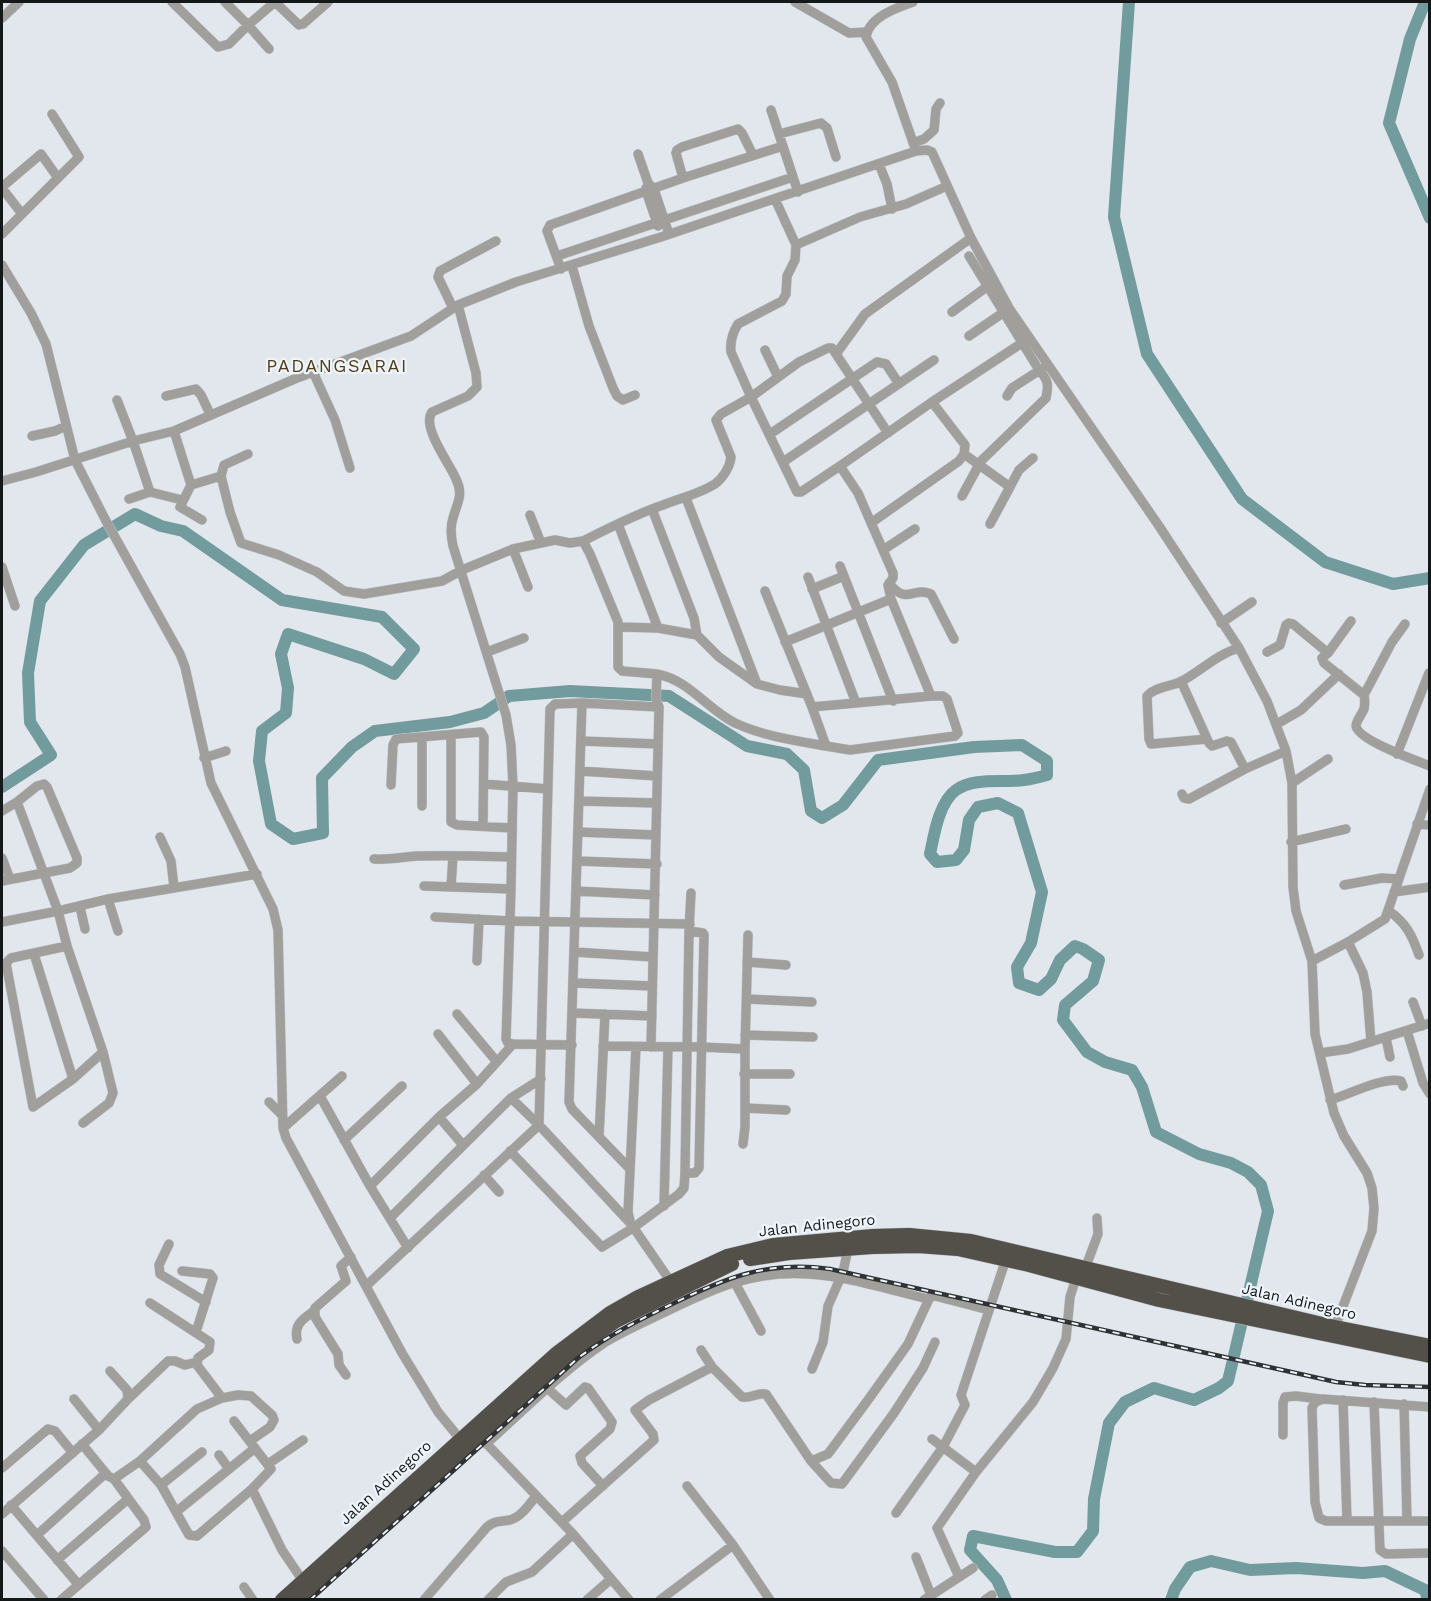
<!DOCTYPE html>
<style>
body{margin:0}
#map{position:relative;width:1431px;height:1601px;overflow:hidden;background:#e1e7ed;font-family:"Work Sans",sans-serif}
canvas{display:block}
.frame{position:absolute;inset:0;border:3px solid #151819;pointer-events:none}
</style>
<div id="map">
<canvas width="1431" height="1601"></canvas>
<div class="frame"></div>
</div>
<script>
const context = document.querySelector('canvas').getContext('2d');
context.lineJoin = 'round';
function trace(path, color, width, dash) {
  context.strokeStyle = color;
  context.lineWidth = width;
  context.lineCap = dash ? 'butt' : 'round';
  context.setLineDash(dash || []);
  context.stroke(path);
}
function write(font, color, halo, rows, align = 'center') {
  context.font = font + ' "Work Sans",sans-serif';
  context.lineWidth = 4.5;
  context.setLineDash([]);
  context.textBaseline = 'middle';
  context.strokeStyle = halo;
  context.fillStyle = color;
  for (const [text, x, y, turn = 0] of rows) {
    context.save();
    context.translate(x, y);
    context.rotate((+turn || 0) * Math.PI / 180);
    context.textAlign = isNaN(turn) ? turn : align;
    if (halo) context.strokeText(text, 0, 0);
    context.fillText(text, 0, 0);
    context.restore();
  }
}
trace(new Path2D(`
 M1129,2L1114,217L1147,354L1242,499L1325,562L1393,584L1430,578
 M1425,2L1410,39L1389,123L1430,218
 M2,787L51,755L30,722L28,673L40,601L84,545L135,514L161,526L183,531L282,600L382,617L414,649L394,674L364,659L288,634L281,654L288,688L286,713L262,731L259,761L271,824L293,839L323,833L322,778L352,747L375,731L450,722L484,713L509,696L570,691L669,696L747,746L787,754L804,770L811,811L822,818L843,805L878,760L974,747L1022,745L1047,761V775C1040,777 1032,779 1024,780C1003,783 974,777 956,790C939,802 934,835 930,854L937,862L956,860L964,850L969,820L978,807L998,803L1018,813L1042,892L1031,943L1017,967L1019,983L1039,990L1051,979L1060,960L1075,946L1083,949L1099,960L1093,981L1065,1005L1063,1020L1087,1052L1105,1062L1132,1070L1142,1087L1156,1132L1199,1154L1231,1163L1248,1172L1261,1185L1268,1211L1228,1381L1219,1388L1194,1400L1154,1388L1125,1402L1109,1423L1094,1499L1093,1531L1077,1552H1055L973,1536L970,1550L997,1580L1006,1600
 M1171,1600L1175,1589L1190,1567L1211,1561L1250,1570L1296,1568L1363,1573L1385,1571L1425,1590L1428,1600`), '#729b9d', 12);
const minor = new Path2D(`
 M172,2L218,47L229,44L248,25L269,49
 M225,2L248,25L275,2L299,25L303,24L328,2
 M795,2L849,33L867,32
 M2,18L19,2
 M771,110L798,192
 M779,134L821,123L827,128L836,157
 M913,143L924,139L934,130L936,109L940,103
 M916,151L927,150L932,152L971,238L1009,308L1159,526L1239,648L1267,701L1286,751L1292,783L1293,887L1296,911L1312,961L1315,1034L1334,1113L1344,1136L1367,1173L1372,1188L1374,1208L1372,1231L1335,1327
 M638,154L648,183L654,189L669,234
 M879,164L887,184L892,209
 M683,178L676,153L677,150L682,147L738,129L742,133L753,155
 M2,187L41,154L58,178
 M2,188L22,214
 M646,188V191L658,226
 M2,234L79,157L52,114
 M796,245L860,217L906,204L947,186
 M557,256L793,177
 M2,265L31,313L46,344L75,460L106,521L180,654L185,667L211,783L273,909L278,930L283,1128L286,1138L402,1353L438,1412L460,1439
 M572,266L589,326L613,388L617,396L623,400L635,395
 M561,269L547,231L550,225L683,178L783,146
 M453,308L438,277L440,271L496,241
 M952,312L988,286
 M969,336L1007,310
 M765,350L778,377
 M313,372L335,420L350,468
 M166,396L196,389L201,395L210,414
 M1007,396L1012,388L1043,368
 M117,400L133,441L150,492
 M932,402L1028,339
 M174,431L191,485L180,507L202,520
 M888,433L836,354L865,314L971,238
 M770,434L877,362L886,364L899,384
 M32,436L55,431L66,426
 M783,462L934,360
 M840,466L932,402L965,445L964,454
 M221,476L224,465L248,454
 M2,481L36,472L133,441L174,431L297,378L411,336L458,305L516,282L661,237L916,151L892,82L866,37C869,17 896,8 913,2
 M191,485L221,476L230,512L241,543L279,555L317,572L344,591L364,594L442,581L462,570L513,549L555,540L570,543L583,541L590,554L618,622V667L622,671L657,674
 M1010,487L1019,470L1033,458
 M962,496L981,461L1046,398C1049,384 1048,380 1039,370L969,256
 M686,498L757,684
 M129,499L150,492L182,500
 M652,509L694,618L697,635
 M530,515L541,543
 M871,523L959,461L964,454L1010,487L990,524
 M618,524L658,628
 M583,541C609,528 636,514 663,505C681,498 699,494 715,484C723,478 730,467 731,457L716,420L721,414L751,397L731,352C730,343 733,332 738,324L782,301L786,294L787,276L795,260L796,245L775,199
 M513,549L528,587
 M883,550L915,529
 M840,566L893,701
 M2,567L15,606
 M808,577L856,703
 M889,583C907,606 912,586 931,594L954,639
 M812,589L844,576
 M1221,623L1252,602
 M618,627L658,628L697,635L719,657L757,684L780,690L807,694
 M785,642L891,599
 M487,652L524,638
 M1267,652L1280,645L1286,625L1289,623L1293,624L1328,653L1322,658L1324,663L1364,695C1365,700 1365,704 1364,709C1362,714 1356,721 1356,726C1358,740 1417,761 1430,766
 M1328,653L1351,621
 M1181,681L1209,743L1212,746L1227,741L1231,742L1245,769L1286,751
 M1364,695L1392,642L1405,624
 M582,703L569,1102L572,1109L630,1169
 M659,707L656,699L657,674C689,680 707,709 735,723C763,736 796,741 826,746L812,707L765,591
 M812,707L931,696L891,599L888,585L893,578V573L858,493L840,466L801,492H797L751,397L799,362L828,348H832L836,354
 M1277,724L1301,710L1339,674
 M451,735V822L457,825L512,828
 M1207,739L1151,744L1149,739L1147,696C1156,686 1171,687 1182,681C1201,671 1217,654 1239,648
 M581,741L658,744
 M826,746L850,750L955,736L958,733L947,699L943,696H931
 M1397,754L1429,673
 M204,758L226,751
 M580,771L657,776
 M1292,783L1328,759
 M484,784L548,789
 M391,785L393,745L396,739L481,732L484,737L483,826
 M1182,794L1184,798L1189,799L1245,769
 M579,801L657,803
 M422,806V737
 M2,811L17,802L58,911L2,922
 M1417,824L1430,825
 M578,832L656,835
 M160,837L171,861L174,887
 M1291,842L1346,829
 M2,858L10,879
 M374,859C389,860 402,857 417,856C448,855 480,856 511,857
 M577,861L657,864
 M2,881L70,868L77,863V858L47,787L44,784L37,786L17,802
 M1344,885L1382,878L1398,879
 M424,886L511,889
 M451,887L453,856
 M576,891L655,895
 M1394,892L1430,887
 M108,899L118,931
 M80,907L85,929
 M1389,911C1406,923 1412,935 1419,955
 M435,917L510,921L690,924
 M689,931L703,933L704,935L699,1168L695,1173H685L689,931L691,893
 M1348,942L1363,973L1367,992L1371,1042
 M67,946L11,958L6,963L33,1107L73,1079L103,1052
 M574,952L653,957
 M34,954L73,1079
 M477,961L479,919
 M1312,961L1348,942L1385,919L1430,789
 M747,962L786,965
 M574,983L652,986
 M747,999L812,1002
 M1413,1002L1422,1026
 M572,1013L652,1016
 M457,1014L497,1062
 M1407,1031L1423,1083L1430,1094
 M438,1034L477,1084L513,1044L508,1043L506,1039L511,889L513,786L511,745L506,715L453,546C451,537 450,527 453,518C457,503 464,495 456,479C450,464 421,427 432,412L468,396L477,387L476,373L458,305
 M745,1035L813,1037
 M1386,1038L1390,1057
 M513,1044L572,1045
 M603,1046L701,1047L745,1049V1127L743,1144
 M651,1047L659,707L582,703L555,704L550,709L539,1125L631,1224L671,1282
 M745,1049L748,935
 M1320,1053L1348,1049L1430,1023
 M744,1074H790
 M320,1096L370,1186
 M511,1098L541,1079
 M1330,1100C1348,1095 1384,1076 1401,1081L1403,1086
 M269,1102L282,1115
 M745,1108L786,1110
 M439,1117L463,1145
 M83,1123L109,1103L113,1093L103,1052L67,946L58,911L108,899L257,874
 M283,1128L342,1076
 M599,1137L605,1014
 M344,1140L402,1086
 M510,1151L602,1247L633,1228L679,1194L684,1188L685,1173
 M484,1175L499,1192
 M664,1206L668,1047
 M630,1221L628,1212L636,1047
 M169,1244L159,1265L160,1274L206,1302
 M408,1248L370,1186L439,1117L477,1084
 M1085,1269L1098,1234L1097,1218
 M182,1271L210,1274L213,1278L196,1332
 M734,1281L761,1331
 M366,1286L539,1125L511,1098L390,1218
 M150,1303L210,1342L209,1350L198,1358L197,1365L222,1398
 M297,1339C294,1324 303,1319 314,1311
 M701,1350L712,1367
 M812,1369L823,1342L828,1306L843,1272L848,1249
 M346,1375L339,1365L338,1354L315,1317V1308L346,1281L341,1266L351,1257
 M548,1389L566,1405L585,1387L588,1388L612,1422L610,1429L580,1456L582,1463L603,1486
 M74,1399L99,1430
 M128,1399L168,1361H175L185,1365L197,1362
 M1343,1400L1347,1521
 M1374,1402L1380,1550L1386,1554L1430,1553
 M1404,1404L1407,1521
 M1430,1407L1323,1399L1315,1402L1312,1408L1315,1502L1319,1518L1326,1521H1430
 M234,1421L271,1469L252,1489
 M1283,1435V1403L1285,1397L1296,1396L1320,1399
 M932,1439L976,1472
 M483,1440L573,1534L629,1600
 M82,1444L108,1476L114,1479L140,1461L197,1409L222,1398L238,1395L251,1396L272,1415L274,1420L270,1427L250,1441
 M486,1444C524,1410 561,1372 604,1343C622,1332 642,1323 661,1314C710,1290 751,1270 808,1274C848,1276 889,1290 928,1299
 M219,1455L229,1469
 M140,1461L161,1485L189,1535L197,1536L252,1489L282,1550L303,1581
 M811,1461L831,1483L842,1484L894,1413L923,1368L935,1342
 M268,1464L303,1440
 M2,1468L48,1429L55,1431L73,1453
 M161,1485L202,1452
 M687,1486L733,1545L770,1600
 M11,1505L78,1584
 M176,1512L255,1448
 M896,1513L943,1447L965,1405L961,1395L1006,1259
 M2,1514L99,1430L128,1399L127,1390L110,1371
 M562,1522L654,1440L653,1434L635,1410L649,1400L712,1367L742,1397C750,1399 758,1392 766,1394L811,1461L828,1454L868,1400L908,1344L930,1297L935,1296L989,1310
 M37,1535L106,1473
 M2,1551L44,1600
 M916,1557L931,1595
 M57,1560L128,1499
 M959,1577L937,1528L976,1472L1033,1402L1053,1368L1066,1339L1070,1297L1076,1278
 M244,1587L253,1600
 M61,1600L146,1527L144,1520L114,1479
 M424,1600L487,1527C495,1520 501,1522 510,1520C521,1517 529,1505 536,1496
 M488,1600L506,1582L532,1572L573,1534
 M587,1600L611,1579
 M660,1600L733,1545
 M924,1600L973,1568
 M985,1600L992,1595`);
const highway = new Path2D(`
 M750,1259L789,1253L872,1247L918,1246L958,1249L1029,1265L1159,1300L1430,1356
 M282,1600L557,1353L610,1313L638,1297L727,1256L773,1245L873,1236L909,1235L971,1241L1335,1327L1430,1346
 M301,1600L534,1387L587,1341L616,1321L732,1264`);
trace(minor, '#bcc2c7', 10);
trace(highway, '#bcc2c7', 15);
trace(minor, '#a09f9c', 9);
trace(highway, '#53504a', 14);
const rail = new Path2D(`
 M310,1600L578,1358C607,1336 637,1321 670,1305C725,1278 767,1260 830,1269L1336,1382L1365,1385L1430,1387`);
trace(rail, '#2f3234', 4.5);
trace(rail, '#eef5fa', 2, [7]);
write('15px', '#151819', '#eef5fa', [
 ["Jalan Adinegoro",817,1226,-6],
 ["Jalan Adinegoro",1299,1302,13],
 ["Jalan Adinegoro",386,1483,-42]
]);
context.letterSpacing = '1.5px';
write('18px', '#523c17', '#eef5fa', [
 ["PADANGSARAI",337,367]
]);
context.letterSpacing = '0px';
</script>
